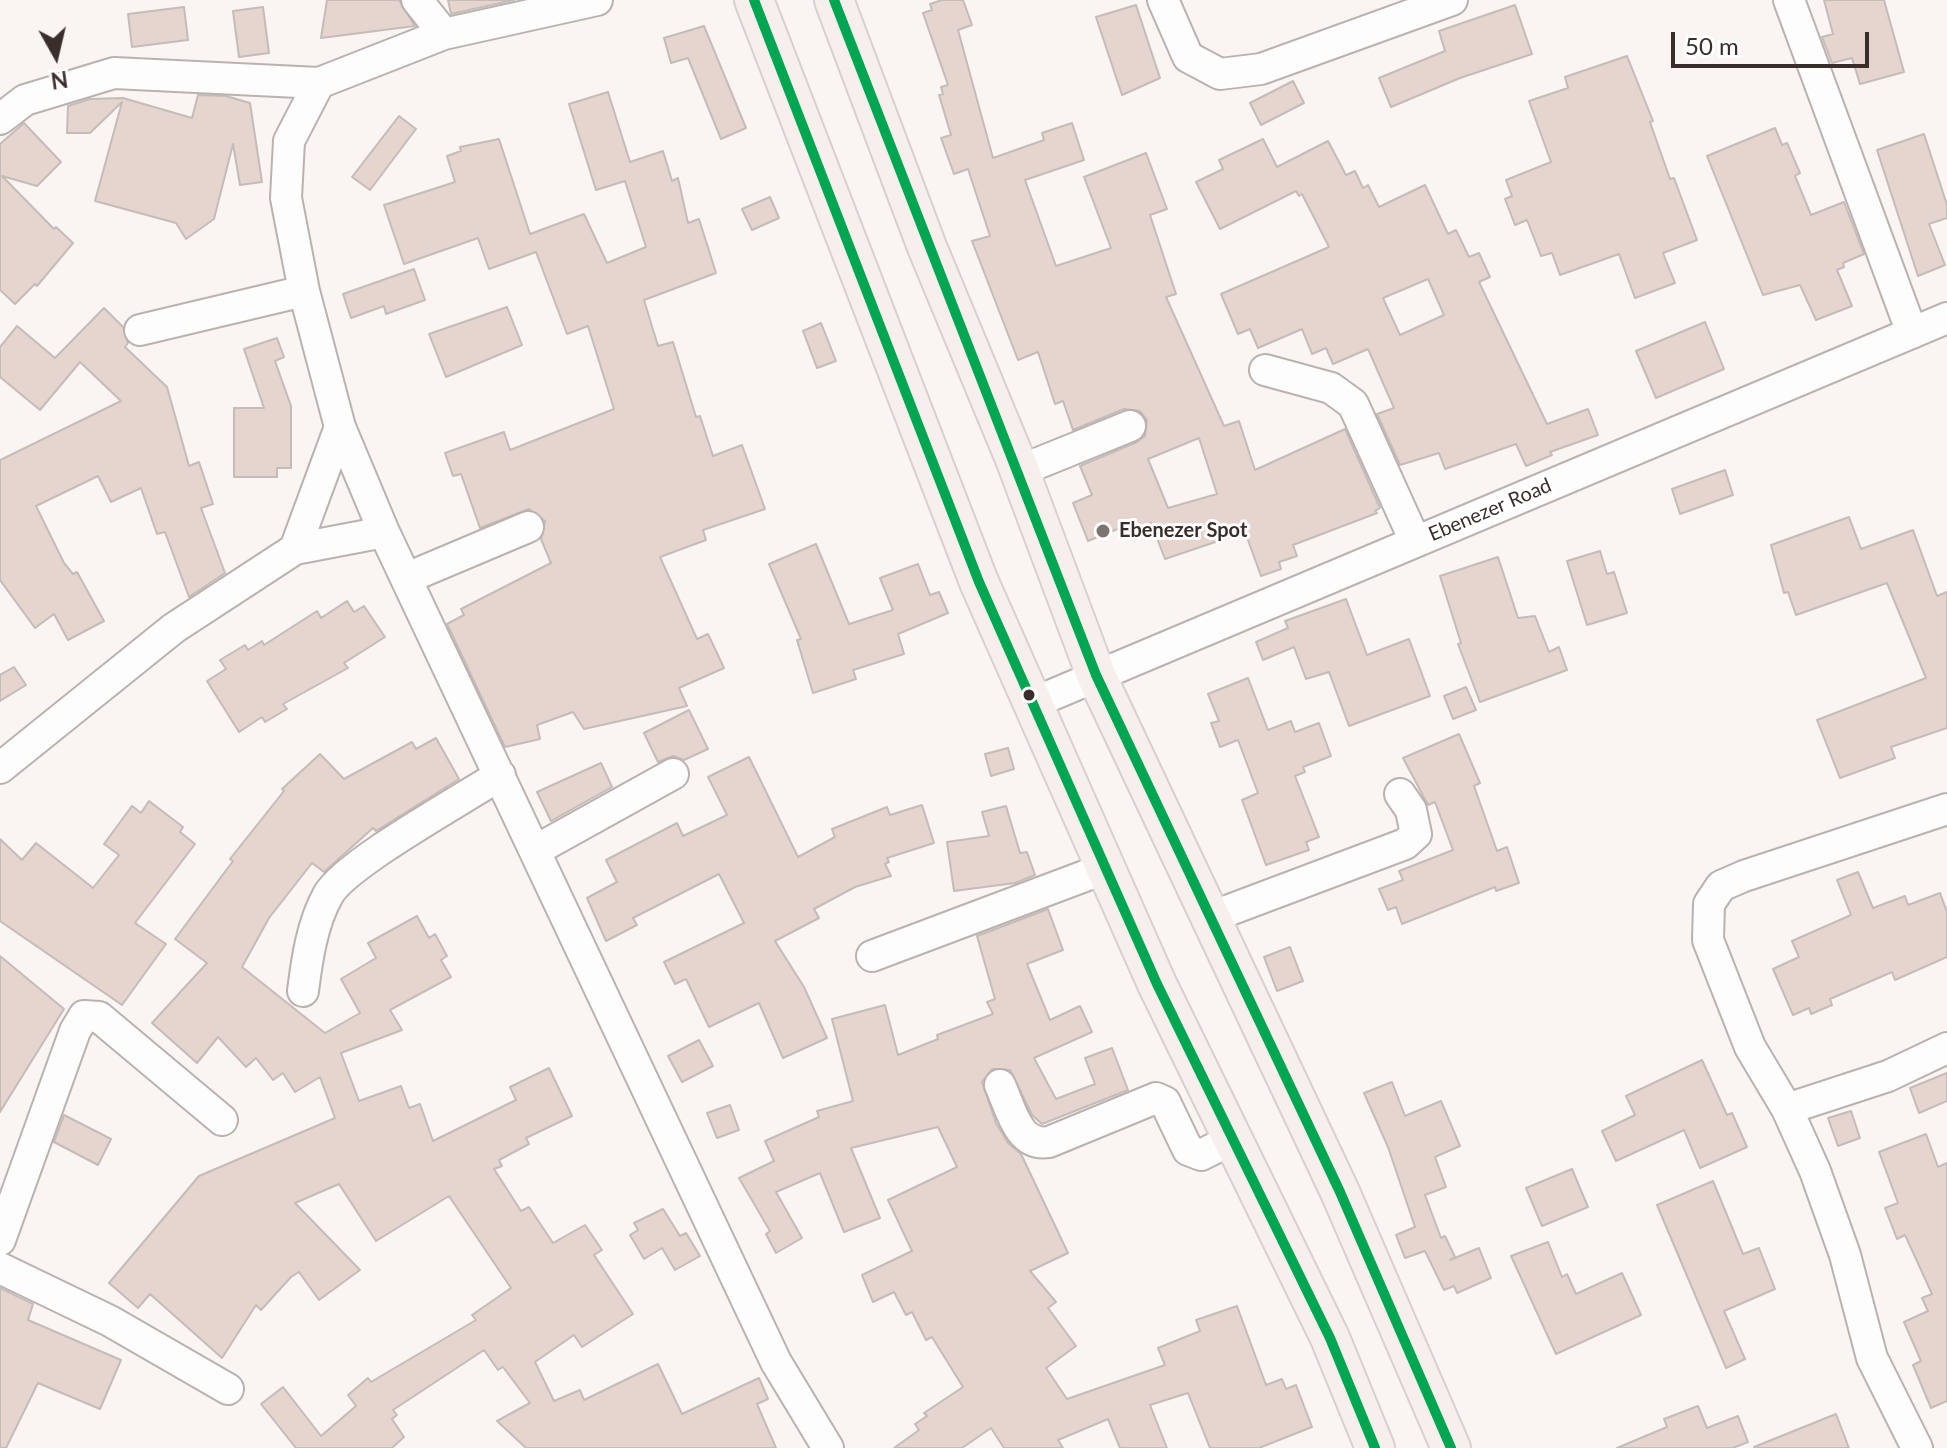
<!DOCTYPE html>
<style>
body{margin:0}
#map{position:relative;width:1947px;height:1448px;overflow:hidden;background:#faf4f2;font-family:Lato,sans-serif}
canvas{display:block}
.north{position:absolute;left:16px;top:16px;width:80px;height:80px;-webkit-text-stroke:6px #fff;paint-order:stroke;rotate:172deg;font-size:22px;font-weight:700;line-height:32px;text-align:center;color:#392e2a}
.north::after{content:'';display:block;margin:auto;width:28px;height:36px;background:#392e2a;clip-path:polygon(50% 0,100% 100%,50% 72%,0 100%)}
.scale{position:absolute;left:1671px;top:32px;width:198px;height:36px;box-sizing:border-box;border:4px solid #392e2a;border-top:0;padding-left:10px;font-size:24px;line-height:28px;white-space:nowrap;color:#392e2a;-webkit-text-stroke:6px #fff;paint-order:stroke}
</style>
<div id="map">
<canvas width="1947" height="1448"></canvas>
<div class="north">N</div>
<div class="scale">50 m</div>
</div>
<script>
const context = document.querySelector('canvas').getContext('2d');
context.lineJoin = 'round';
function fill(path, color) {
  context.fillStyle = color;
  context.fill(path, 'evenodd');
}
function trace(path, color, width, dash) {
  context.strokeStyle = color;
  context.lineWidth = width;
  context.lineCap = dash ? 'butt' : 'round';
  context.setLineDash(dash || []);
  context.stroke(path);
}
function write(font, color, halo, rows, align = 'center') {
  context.font = font + ' Lato,sans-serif';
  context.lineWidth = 6;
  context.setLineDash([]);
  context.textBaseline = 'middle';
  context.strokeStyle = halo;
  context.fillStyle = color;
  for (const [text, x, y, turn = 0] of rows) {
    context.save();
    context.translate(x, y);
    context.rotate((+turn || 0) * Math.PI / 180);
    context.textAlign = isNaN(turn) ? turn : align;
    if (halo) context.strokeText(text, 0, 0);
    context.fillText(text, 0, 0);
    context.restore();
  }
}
const building = new Path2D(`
 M327,0H399L415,26L321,38Z
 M448,0H514L451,14Z
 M942,0H963L972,25L958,30L993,158L1044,140L1042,133L1072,123L1084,160L1025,180L1056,266L1111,248L1084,177L1146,153L1167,209L1150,215L1176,294L1166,297L1224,426L1239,421L1255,470L1345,429L1380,508L1375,511L1377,513L1293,545L1297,556L1279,562L1281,569L1261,576L1245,532L1165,559L1151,523L1133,530L1130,524L1088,541L1073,503L1092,495L1080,466L1137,442L1145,436L1147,420L1140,411L1124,409L1073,430L1063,401L1055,404L1038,352L1018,360L972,241L990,236L968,169L954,174L941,138L951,135L939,95L943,94L941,87L948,85L923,13L932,10L930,4ZM1199,438L1217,494L1168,508L1148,459Z
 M1824,0H1884L1904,72L1860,84L1852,58L1832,63L1822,37L1833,34Z
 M1136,5L1160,78L1122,95L1096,17Z
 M1515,5L1532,54L1460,78L1391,107L1379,78L1445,51L1439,31Z
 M184,7L188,40L132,47L128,14Z
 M263,7L269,53L239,57L233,11Z
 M704,26L746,128L721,139L688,58L671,63L664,38Z
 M1627,56L1653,121L1650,122L1670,179L1674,178L1697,240L1663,253L1675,283L1635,298L1619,254L1560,275L1552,253L1541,256L1527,220L1515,225L1505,199L1512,196L1506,180L1551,162L1529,101L1568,88L1565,77Z
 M1293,81L1304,103L1261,125L1250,103Z
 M608,92L630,162L663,151L672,181L678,178L688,223L699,219L716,273L644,300L658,346L673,342L696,417L700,416L713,456L742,445L765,509L703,530L706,540L660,557L697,639L708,634L724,668L679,688L687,706L584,729L573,712L537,725L540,739L505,747L447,624L464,615L461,609L551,563L541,539L545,521L529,509L480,528L461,474L453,476L445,453L504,432L510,450L614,409L588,326L567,334L536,252L489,269L478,238L404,264L384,205L455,182L447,156L461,151L460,147L499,139L530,234L584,214L607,263L646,247L625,181L596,190L569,104Z
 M198,95L226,96L250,103L262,182L240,185L233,144L214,219L186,239L176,223L95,201L122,102L90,133H67L68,106L90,99L123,98L192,118Z
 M399,116L416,129L370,190L352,177Z
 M24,123L61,162L37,186L2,176L54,229L56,227L73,243L37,286L35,284L15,304L0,290V144Z
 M1775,128L1782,145L1787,143L1800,173L1795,176L1811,215L1844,202L1864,254L1843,263L1844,267L1837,270L1852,306L1816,320L1800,285L1763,295L1707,156Z
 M1924,134L1947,205V218L1929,224L1945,265L1918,276L1877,150Z
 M1263,139L1277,167L1328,141L1346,175L1355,171L1363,188L1368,185L1379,207L1425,185L1448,234L1456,230L1469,257L1479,253L1490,277L1479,282L1547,424L1588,409L1598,435L1550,452L1552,455L1526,466L1516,444L1445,469L1439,453L1400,465L1377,414L1394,408L1368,349L1333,364L1326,348L1312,354L1302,329L1258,348L1250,329L1238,334L1221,294L1329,247L1302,194L1299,196L1296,191L1220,229L1196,182L1223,169L1219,160ZM1428,279L1444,315L1400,335L1383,298Z
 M770,197L779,218L752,230L742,209Z
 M414,269L425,300L386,314L384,306L351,318L343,294Z
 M507,307L522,345L446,377L429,334Z
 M104,308L123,327L128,343L125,347L167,387L189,466L199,462L213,504L201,508L225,573L189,597L165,532L157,534L141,488L111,502L98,476L36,506L64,563L73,574L77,572L104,621L68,640L54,614L35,628L0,580V460L121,401L80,362L40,410L0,377V347L17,326L55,358Z
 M1705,322L1724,369L1656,398L1636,351Z
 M821,323L836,361L817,368L803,331Z
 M277,338L284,357L275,361L291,406V468H277V477H234V408H264L244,349Z
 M1725,470L1733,495L1680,514L1672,489Z
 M1849,517L1861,549L1913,530L1937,596L1947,592V728L1891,747L1895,758L1840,778L1817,720L1926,678L1887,583L1796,615L1788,592L1784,593L1771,545Z
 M816,544L849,624L893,610L880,578L918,564L930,595L939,592L948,613L898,634L904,654L853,670L856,679L813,693L797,640L801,639L769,564Z
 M1600,551L1607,574L1614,572L1627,613L1587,625L1567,561Z
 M1498,557L1518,618L1535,616L1549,652L1559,647L1567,670L1480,702L1458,644L1461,643L1440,576Z
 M1346,599L1367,655L1409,639L1430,696L1349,726L1329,672L1306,679L1294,647L1263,660L1256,642L1288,628L1285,621Z
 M347,601L354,612L364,606L385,637L344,663L348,668L283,704L287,709L265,722L262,717L239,732L207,681L226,669L220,660L245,645L248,650L262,641L264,645L317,611L321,618Z
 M14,667L26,685L0,701V675Z
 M1248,678L1268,730L1291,721L1295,732L1319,723L1331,756L1303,767L1305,772L1295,776L1319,837L1306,842L1309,850L1266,865L1242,800L1258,793L1238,740L1220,747L1211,723L1219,721L1208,694Z
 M1466,687L1476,710L1453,719L1444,696Z
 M689,710L708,749L684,760L673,756L658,762L644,733Z
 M1459,734L1480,783L1474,786L1497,851L1507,847L1519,883L1496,891L1495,887L1402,924L1396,907L1388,910L1379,889L1403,880L1399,871L1453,850L1435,802L1428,805L1403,758Z
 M436,738L459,779L376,831L373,828L324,872L312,863L269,918L242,967L325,1033L360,1013L341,979L376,958L368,943L417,916L429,938L435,934L447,956L441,960L451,977L390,1010L402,1030L341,1053L359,1101L401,1086L409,1108L420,1104L433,1141L516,1100L510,1087L549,1068L572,1116L526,1138L529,1144L499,1160L502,1166L494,1169L521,1211L529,1207L553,1243L585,1225L602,1250L594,1255L633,1314L582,1347L574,1335L535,1362L554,1401L580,1390L584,1400L658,1364L682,1414L759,1378L768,1399L757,1404L776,1448H526L497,1421L530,1403L503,1367L498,1370L484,1350L393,1410L397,1415L392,1419L404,1437L392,1448H296L261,1404L283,1387L321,1436L356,1406L348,1395L368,1378L371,1382L476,1320L472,1315L511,1288L449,1196L376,1241L339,1184L295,1203L360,1270L319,1300L299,1272L291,1277L261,1310L256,1305L222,1358L150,1294L138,1308L109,1283L199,1176L335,1118L320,1077L295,1092L283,1073L273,1080L256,1058L246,1067L218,1037L197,1063L152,1023L207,963L175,939L233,861L230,859L284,791L282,789L320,754L344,779L412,742L416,749Z
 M1008,748L1014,769L991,776L985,754Z
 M749,757L798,857L835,837L832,829L887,807L890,815L922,805L934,843L887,858L889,862L885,864L891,876L855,887L814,909L819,918L775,941L804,987L827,1038L783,1058L759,1003L709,1027L686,979L675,984L664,962L744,923L719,874L633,918L637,925L606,941L587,898L617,882L606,860L677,823L683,836L727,815L708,777Z
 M601,763L612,787L551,821L537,792Z
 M149,801L183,827L180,832L195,844L135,923L166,944L122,1005L0,921V839L22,860L36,843L93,888L119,855L104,844L132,806L141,813Z
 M1006,806L1020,853L1027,852L1035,875L1015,883L954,891L947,842L989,836L982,812Z
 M1858,872L1873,908L1905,896L1908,905L1940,893L1947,912V957L1895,980L1892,972L1830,999L1832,1005L1811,1014L1809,1008L1793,1015L1773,969L1799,957L1792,941L1851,915L1837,880Z
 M1048,909L1063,950L1027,964L1050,1020L1080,1006L1092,1032L1034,1058L1056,1099L1095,1084L1085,1058L1112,1048L1128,1090L1042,1124L1032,1115L1010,1070L992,1069L982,1082L996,1123L1008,1143L1021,1154L1068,1253L1030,1271L1056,1302L1048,1308L1076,1346L1046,1368L1067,1399L1165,1365L1158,1348L1200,1331L1196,1320L1237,1306L1266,1385L1282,1379L1286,1389L1296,1385L1312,1427L1259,1448H1210L1188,1393L1150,1405L1167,1448H1120L1108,1419L1058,1440L1063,1448H1004L991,1428L962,1448H894L919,1430L915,1424L927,1416L924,1413L963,1387L932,1337L926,1340L912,1312L906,1315L894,1292L873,1302L862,1275L912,1251L888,1200L957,1167L938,1127L851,1148L880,1218L844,1232L820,1173L776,1192L802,1238L776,1253L766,1234L770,1231L739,1178L774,1161L765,1141L819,1117L817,1111L853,1101L832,1019L885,1005L898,1055L938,1039L937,1035L993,1014L987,1002L995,999L977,936Z
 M1290,947L1303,981L1277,991L1264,957Z
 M0,956L64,1009L0,1112Z
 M699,1040L713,1066L682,1082L668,1056Z
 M1702,1060L1727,1115L1732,1113L1747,1147L1700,1168L1684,1130L1616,1161L1602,1131L1635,1115L1626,1096Z
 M1947,1073V1101L1919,1113L1910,1088Z
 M1392,1082L1405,1116L1441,1101L1460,1146L1435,1157L1446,1187L1425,1195L1441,1238L1445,1236L1455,1257L1450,1260L1479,1248L1491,1278L1457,1293L1454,1286L1444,1290L1425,1251L1405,1258L1396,1235L1415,1227L1388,1147L1364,1093Z
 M730,1105L739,1130L717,1138L707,1113Z
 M1851,1111L1860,1138L1838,1146L1828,1118Z
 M64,1115L111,1139L98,1165L54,1142Z
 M1926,1134L1938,1167L1947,1163V1401L1931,1408L1913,1365L1921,1361L1904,1322L1928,1311L1922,1298L1932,1294L1905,1235L1897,1239L1885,1208L1898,1203L1879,1152Z
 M1572,1169L1588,1207L1542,1226L1526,1188Z
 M1713,1181L1743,1254L1759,1248L1775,1289L1724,1311L1745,1359L1726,1368L1657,1205Z
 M663,1209L680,1236L686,1233L700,1256L675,1270L662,1248L644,1259L630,1235L638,1230L634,1223Z
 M1548,1242L1562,1277L1567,1274L1576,1294L1622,1273L1641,1315L1556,1354L1511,1256Z
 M0,1288L33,1304L28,1320L121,1360L100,1409L38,1383L6,1448H0Z
 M1698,1406L1707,1428L1738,1416L1748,1442L1733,1448H1617L1667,1427L1664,1419Z
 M1836,1414L1849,1448H1754V1447Z`);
fill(building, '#e6d4ce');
trace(building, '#c4bcb9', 2);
const minor = new Path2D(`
 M417,0L444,34
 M1163,0L1188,57L1220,74L1261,69L1452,0
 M1789,0L1912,333
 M319,83L289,141L286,198L304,291L340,427L384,532L776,1362L828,1448
 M0,119L25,100L114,73L319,83L444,34L597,0
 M140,330L304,291
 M1265,370L1331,388L1353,404L1415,541
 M1019,471L1130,426
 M295,549L340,427
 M407,578L528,527
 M1033,703L1947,318
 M0,768L174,628L295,549L384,532
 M536,850L673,774
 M1211,917L1405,844L1416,834L1411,810L1400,794
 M872,956L1106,868
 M303,991C307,959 312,924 328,895C345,864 465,798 500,775
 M1000,1085C1011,1109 1018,1147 1049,1142L1156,1098L1165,1102L1188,1150L1201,1155L1233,1139
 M1787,1109L1888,1076L1947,1048
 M0,1240L75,1031L84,1016L99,1017L222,1120
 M0,1268L110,1321L228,1389
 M1917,1448L1872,1358L1845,1255L1815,1171L1787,1109L1750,1047L1708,940L1709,904L1721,886L1744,876L1947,809`);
const major = new Path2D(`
 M754,0L979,582L1157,984L1330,1338L1375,1448
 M834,0L927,247L1015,459L1096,675L1340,1192L1451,1448`);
trace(minor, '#bab2af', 34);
trace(major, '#d6d1d0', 42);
trace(minor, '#fefdfd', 30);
trace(major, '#f7efec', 38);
trace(new Path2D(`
 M754,0L979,582L1157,984L1330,1338L1375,1448
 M834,0L1096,675L1340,1192L1451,1448`), '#00a651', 10);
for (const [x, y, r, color] of [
 [1103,531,8,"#7d7370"],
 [1029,695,7,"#392e2a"]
]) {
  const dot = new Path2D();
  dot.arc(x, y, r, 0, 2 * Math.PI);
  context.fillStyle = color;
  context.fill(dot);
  trace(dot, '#fff', 3);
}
write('20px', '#392e2a', '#fff', [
 ["Ebenezer Road",1490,510,-23]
]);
write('bold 20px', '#392e2a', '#fff', [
 ["Ebenezer Spot",1119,531]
], 'left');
</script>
